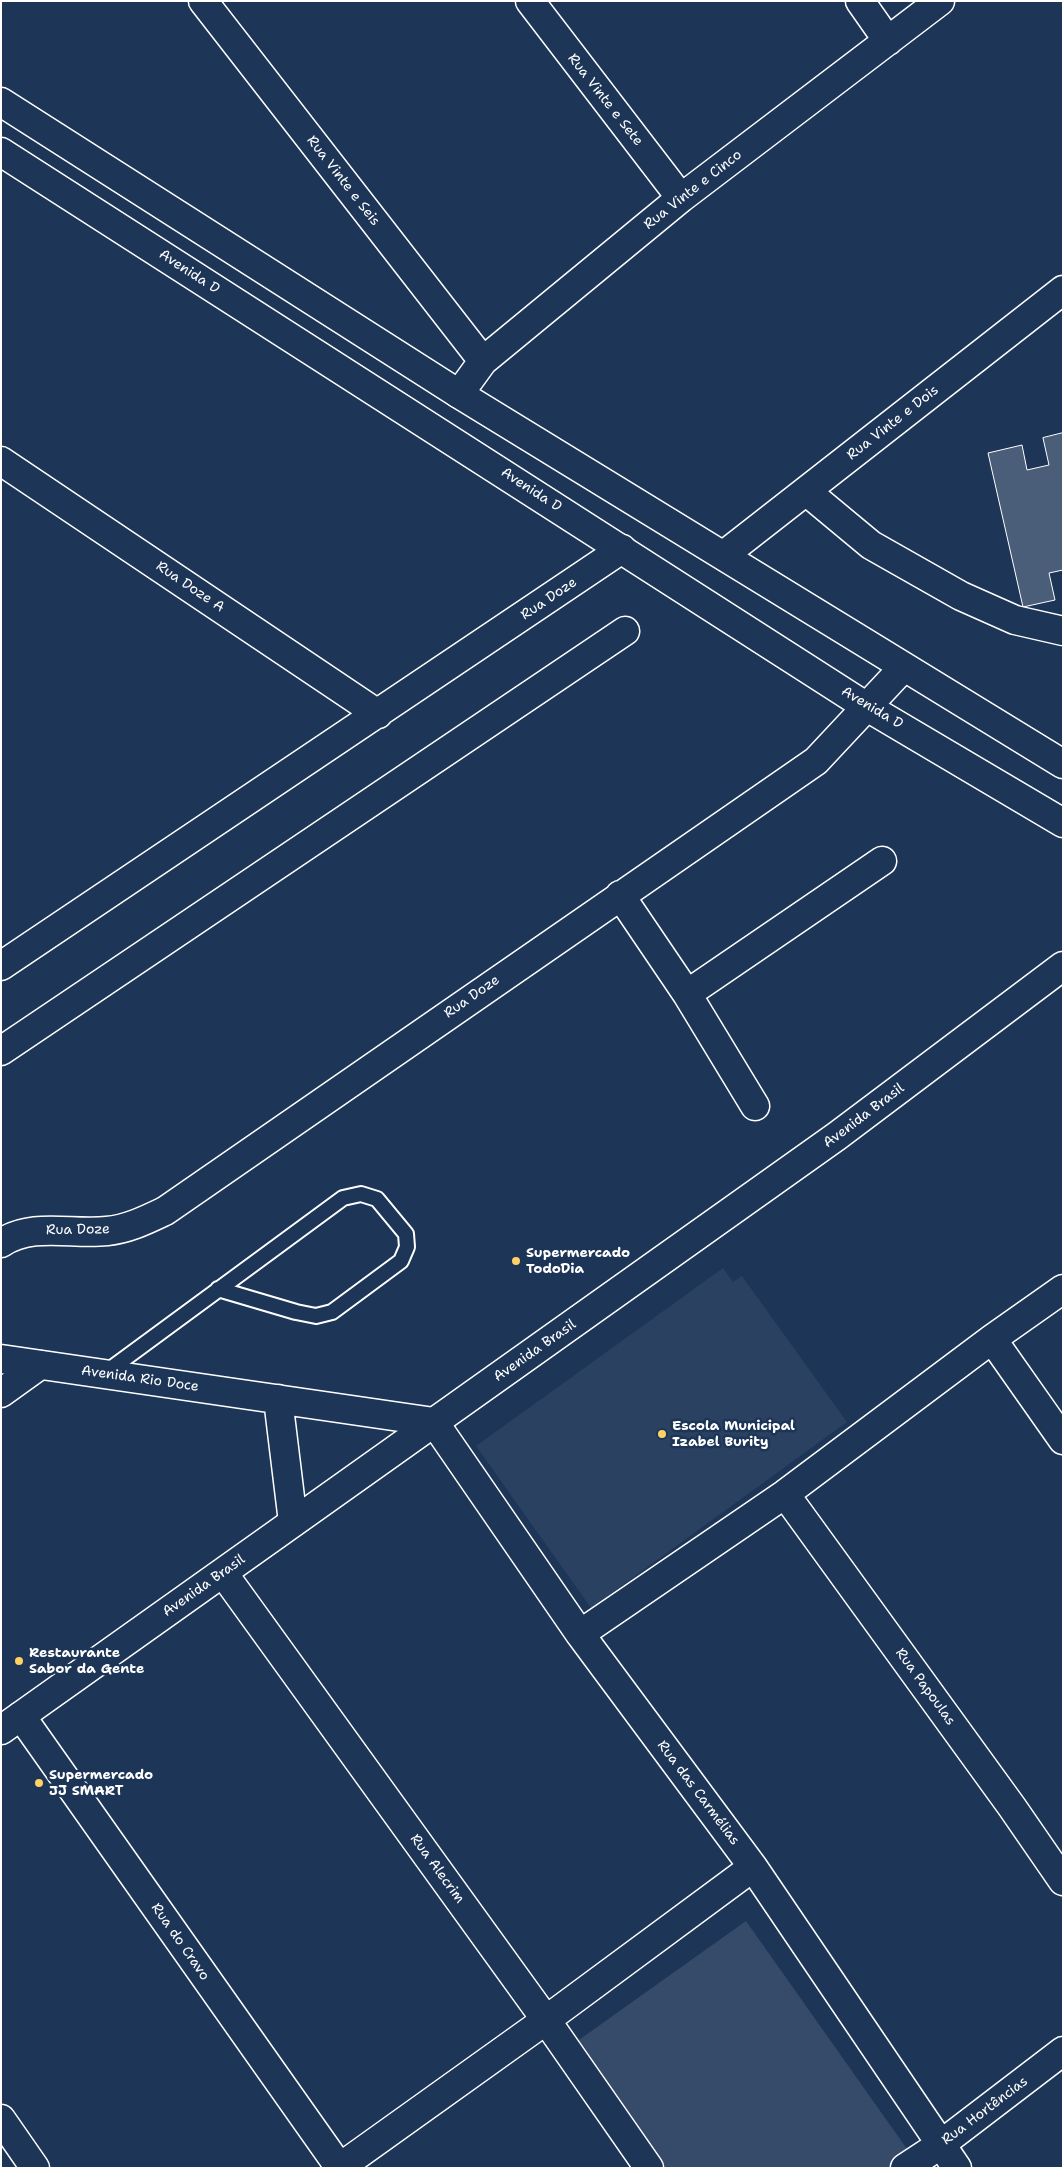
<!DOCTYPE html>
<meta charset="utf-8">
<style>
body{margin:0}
#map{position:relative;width:1064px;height:2169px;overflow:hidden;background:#1d3557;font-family:"Shantell Sans",sans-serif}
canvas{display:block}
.frame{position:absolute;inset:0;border:2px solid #fff;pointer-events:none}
</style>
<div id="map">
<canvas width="1064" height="2169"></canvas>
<div class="frame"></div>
</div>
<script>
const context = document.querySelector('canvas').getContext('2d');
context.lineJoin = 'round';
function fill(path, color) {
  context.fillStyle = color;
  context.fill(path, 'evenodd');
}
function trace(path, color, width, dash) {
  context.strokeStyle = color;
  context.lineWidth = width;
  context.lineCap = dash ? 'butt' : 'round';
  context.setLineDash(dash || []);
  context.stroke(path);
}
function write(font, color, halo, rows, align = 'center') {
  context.font = font + ' "Shantell Sans",sans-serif';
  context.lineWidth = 5;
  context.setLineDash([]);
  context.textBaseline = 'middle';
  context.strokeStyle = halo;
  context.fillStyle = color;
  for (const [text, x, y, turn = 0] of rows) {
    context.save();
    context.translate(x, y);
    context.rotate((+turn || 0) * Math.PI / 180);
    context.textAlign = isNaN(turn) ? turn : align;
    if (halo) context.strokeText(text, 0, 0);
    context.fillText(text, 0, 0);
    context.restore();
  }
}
fill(new Path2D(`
 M723,1268L733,1282L742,1276L847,1422L591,1608L476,1446Z`), '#2a4161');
fill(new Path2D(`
 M746,1921L919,2166L916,2168H654L569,2047Z`), '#364b69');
const building = new Path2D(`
 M1063,433V570L1049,573L1055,600L1023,607L988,453L1022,445L1027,470L1049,465L1043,438Z`);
fill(building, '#4a5d79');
trace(building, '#fff', 1);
const lane = new Path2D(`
 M105,1373L343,1198L361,1194L377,1199L406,1234L407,1247L401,1261L332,1312L316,1316L296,1312L218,1289`);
const street = new Path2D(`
 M203,1L483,361
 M530,1L681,198
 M860,1L888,41
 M459,394L483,361L681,198L940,1
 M1,461L378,714
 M806,491L871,545L961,596L1015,620L1063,631
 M724,555L1063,290
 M620,895L687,994L882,861
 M1,966L622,549
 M687,994L755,1106
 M1,1051L625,631
 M1,1243C33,1222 71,1235 107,1231C128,1229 146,1220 165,1211L816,761L903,668
 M992,1339L1063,1440
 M1,1393L40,1365
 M434,1422L580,1634L753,1867L957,2168
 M785,1494L1012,1807L1063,1881
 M223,1573L546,2020L649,2168
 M580,1634L785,1494L992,1339L1063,1289
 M21,1716L340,2168
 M1,2119L35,2168
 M339,2168L546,2020L753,1867
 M905,2168L940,2145L1063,2051`);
const secondary = new Path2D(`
 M1,102L459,394L1063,764
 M1,152L867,707L1063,823
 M1,1359L434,1422
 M278,1399L293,1522`);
const primary = new Path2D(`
 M1,1730L837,1136L1063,966`);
trace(lane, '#fff', 18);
trace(street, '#fff', 31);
trace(secondary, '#fff', 31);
trace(primary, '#fff', 31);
trace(lane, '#1d3557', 14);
trace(street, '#1d3557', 28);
trace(secondary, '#1d3557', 28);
trace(primary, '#1d3557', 28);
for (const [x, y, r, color] of [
 [516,1261,5,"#ffd166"],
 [662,1434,5,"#ffd166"],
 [19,1661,5,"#ffd166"],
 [39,1783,5,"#ffd166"]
]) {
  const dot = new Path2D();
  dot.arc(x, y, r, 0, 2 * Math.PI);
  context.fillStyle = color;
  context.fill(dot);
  trace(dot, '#1d3557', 2);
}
write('14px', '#fff', '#1d3557', [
 ["Rua Vinte e Sete",605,100,52],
 ["Rua Vinte e Seis",343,181,52],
 ["Rua Vinte e Cinco",693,190,-38],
 ["Avenida D",189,272,33],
 ["Rua Vinte e Dois",893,423,-38],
 ["Avenida D",531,490,33],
 ["Rua Doze A",190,587,34],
 ["Rua Doze",549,599,-34],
 ["Avenida D",872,708,31],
 ["Rua Doze",472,997,-35],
 ["Avenida Brasil",864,1116,-37],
 ["Rua Doze",78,1230,-1],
 ["Avenida Brasil",535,1351,-35],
 ["Avenida Rio Doce",140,1379,8],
 ["Avenida Brasil",204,1586,-35],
 ["Rua Papoulas",925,1687,54],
 ["Rua das Carmélias",698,1793,53],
 ["Rua Alecrim",437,1869,54],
 ["Rua do Cravo",180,1942,55],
 ["Rua Hortências",985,2111,-37]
]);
write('bold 14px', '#fff', '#1d3557', [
 ["Supermercado",526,1253],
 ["TodoDia",526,1269],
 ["Escola Municipal",672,1426],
 ["Izabel Burity",672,1442],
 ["Restaurante",29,1653],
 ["Sabor da Gente",29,1669],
 ["Supermercado",49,1775],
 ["JJ SMART",49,1791]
], 'left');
</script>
